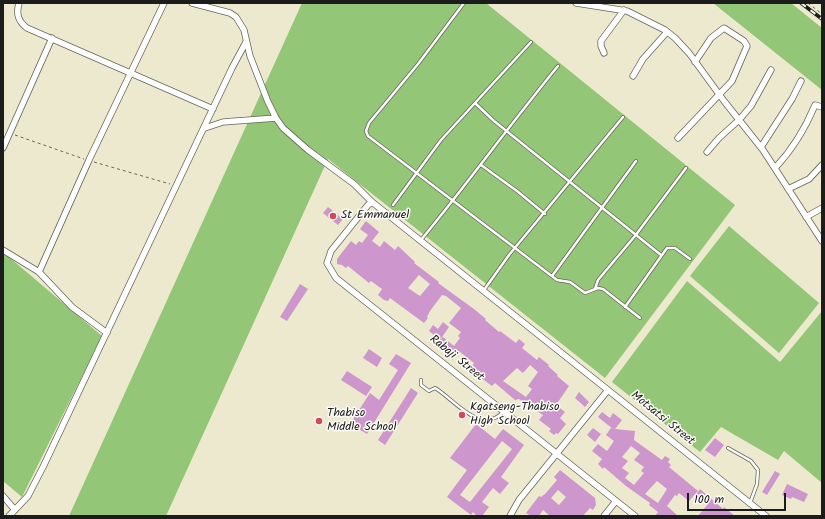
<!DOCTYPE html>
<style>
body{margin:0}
#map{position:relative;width:825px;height:519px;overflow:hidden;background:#ede9ce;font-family:Kalam,sans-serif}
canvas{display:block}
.frame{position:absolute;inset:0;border:4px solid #1c1c1c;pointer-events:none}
.scale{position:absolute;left:687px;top:493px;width:99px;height:18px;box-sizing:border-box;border:2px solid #1c1c1c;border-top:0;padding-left:5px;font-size:12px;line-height:14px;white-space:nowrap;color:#1c1c1c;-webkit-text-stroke:3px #fdfcf7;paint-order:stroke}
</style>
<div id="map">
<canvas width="825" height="519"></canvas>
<div class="frame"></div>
<div class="scale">100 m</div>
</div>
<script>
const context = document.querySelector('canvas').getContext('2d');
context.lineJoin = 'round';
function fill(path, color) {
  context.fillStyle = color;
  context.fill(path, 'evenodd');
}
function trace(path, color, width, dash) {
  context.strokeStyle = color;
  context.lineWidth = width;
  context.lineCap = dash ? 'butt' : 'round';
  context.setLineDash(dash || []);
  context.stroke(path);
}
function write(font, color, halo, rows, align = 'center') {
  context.font = font + ' Kalam,sans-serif';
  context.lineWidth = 3;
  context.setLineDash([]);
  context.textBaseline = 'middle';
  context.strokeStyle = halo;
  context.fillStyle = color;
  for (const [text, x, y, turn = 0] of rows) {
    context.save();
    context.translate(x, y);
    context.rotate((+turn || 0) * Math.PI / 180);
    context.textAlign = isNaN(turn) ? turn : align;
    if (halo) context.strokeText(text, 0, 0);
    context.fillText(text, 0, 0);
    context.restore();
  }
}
fill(new Path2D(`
 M302,3H486L735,205L605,378L328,159L166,516H69Z
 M713,3H791L822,28V90Z
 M729,226L819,303L779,353L690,276Z
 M3,252L102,336L22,497L3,481Z
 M687,281L780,362L822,311V483L784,451L778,460L721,427L700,452L612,382Z`), '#93c676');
fill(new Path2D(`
 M328,207L343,219L338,225L323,213Z
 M366,221L379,232L372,241L380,247L384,241L395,250L398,246L415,262L414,263L439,282L438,283L474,309L486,319L485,320L499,332L500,331L516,343L519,339L525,344L522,348L537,360L539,357L549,365L548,366L558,375L557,376L569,386L556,405L565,412L560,418L566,424L558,434L556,433L554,435L549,431L551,429L539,420L543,415L519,399L515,400L495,383L492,386L472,371L474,368L472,366L474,363L460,352L457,356L438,342L443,337L454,346L460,338L458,336L461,332L449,323L461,308L446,296L442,295L430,311L427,317L428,318L424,323L390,298L388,301L384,300L378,295L382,289L371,281L369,283L348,266L346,268L342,265L337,264V259L351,241L356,245L359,241L362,243L368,235L360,229ZM419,275L430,284L420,296L408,288ZM530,365L538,372L528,386L532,389L526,397L503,381L517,368L523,373Z
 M300,284L308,289L287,321L280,317Z
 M443,322L449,327L440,340L429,331L433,325L438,329Z
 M369,349L382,358L377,367L363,358Z
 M396,354L411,363L367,434L350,424L370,393L379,400L398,370L389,364Z
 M347,371L372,387L366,396L341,380Z
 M411,388L418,393L385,445L378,440Z
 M579,392L589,402L585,407L575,398Z
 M602,412L610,418L613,413L622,420L615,429L635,431L634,440L662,460L665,456L670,459L668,462L671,465L669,467L698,491L689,501L679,493L677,496L675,495L667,506L678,516H655L658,512L649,505L650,503L626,486L604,467L603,469L598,464L602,459L592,451L598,444L607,451L614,441L606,435L611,428L613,429L598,417ZM631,446L640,453L634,460L644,467L641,471L644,473L634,485L625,478L629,473L622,468L628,461L622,457ZM657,481L667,489L658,503L645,494Z
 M476,424L495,439L503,429L524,445L501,477L509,483L500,494L493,488L482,502L489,507L482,516H477L473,512L471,515L447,497L467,470L450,458ZM502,441L512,449L470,502L460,495Z
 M593,428L601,434L595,442L587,435Z
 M715,438L724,445L715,457L705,450Z
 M560,470L595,498L596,505L593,510L590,508L583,516H550L543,510L539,516H531L526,513L539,496L541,497L545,494L557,480L554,477ZM558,490L566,497L559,505L551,498Z
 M775,471L780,474L767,495L762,492Z
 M787,484L808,494L804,502L792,497L791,499L782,495Z
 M700,489L723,509L724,507L735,516H698L708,504L696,495Z`), '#cd96cd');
const service = new Path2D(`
 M464,3L418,64L369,123L366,131L368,136L557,280L570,282L585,293L598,288L603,289L640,318
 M476,104L494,121L661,255
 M481,165L517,191L545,214
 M393,205L441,140L531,42
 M421,240C468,183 511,123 558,66
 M552,276L636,161
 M595,289L598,280L635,236L686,168
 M484,290L509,255L623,117
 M625,307L667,248H675L690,259
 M421,380V385L429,391L435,388C454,399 481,437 504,411
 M728,448L751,461L758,470L757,484L750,503`);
const minor = new Path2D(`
 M19,3C16,14 18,21 27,28L213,109
 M192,3L230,13L236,17L244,30L250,56L268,102L276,118L283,128L308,150L354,184L372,202L766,516
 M576,3L627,11L665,30L675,38L689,53L724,101L763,150L822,241
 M604,53L601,46V41L624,10
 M633,76L643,59L667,32
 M205,128L223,122L276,118
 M678,138L732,81L747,46L744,41L724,28L711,38L695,62
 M761,147L792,99L801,81
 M3,148L52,38
 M707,152L719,138L739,120L751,106L771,70
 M775,168C793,149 805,129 815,105L822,107
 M788,189L809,179L822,165
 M372,202L368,205L331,251L327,263L336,278L635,516
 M806,217L822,208
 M3,250L39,272L72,307L107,333
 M39,272L89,160L164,3
 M3,496L15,510
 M9,516L28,496L43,467L232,68L246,42
 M510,516L519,500L608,390
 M604,516L616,501`);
trace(service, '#65645a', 4);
trace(minor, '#65645a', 7);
trace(new Path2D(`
 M808,3L822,14
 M15,135L84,159
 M94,162L170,184`), '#65645a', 1, [3, 3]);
trace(service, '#fff', 2.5);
trace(minor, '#fff', 5.5);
const rail = new Path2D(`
 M801,3L822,19`);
trace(rail, '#1c1c1c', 3.5);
trace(rail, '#fdfcf7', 2, [6]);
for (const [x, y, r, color] of [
 [333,216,4,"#d1495b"],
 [462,415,4,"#d1495b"],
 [319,421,4,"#d1495b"]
]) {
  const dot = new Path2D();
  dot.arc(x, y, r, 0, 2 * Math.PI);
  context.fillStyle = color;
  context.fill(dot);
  trace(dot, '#fdfcf7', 1.5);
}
write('12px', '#1c1c1c', '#fdfcf7', [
 ["St Emmanuel",341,216],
 ["Kgatseng-Thabiso",470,408],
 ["High School",470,422],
 ["Thabiso",327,414],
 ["Middle School",327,428]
], 'left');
write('12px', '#1c1c1c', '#fdfcf7', [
 ["Rabaji Street",456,359,39],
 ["Motsatsi Street",662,419,39]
]);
</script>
